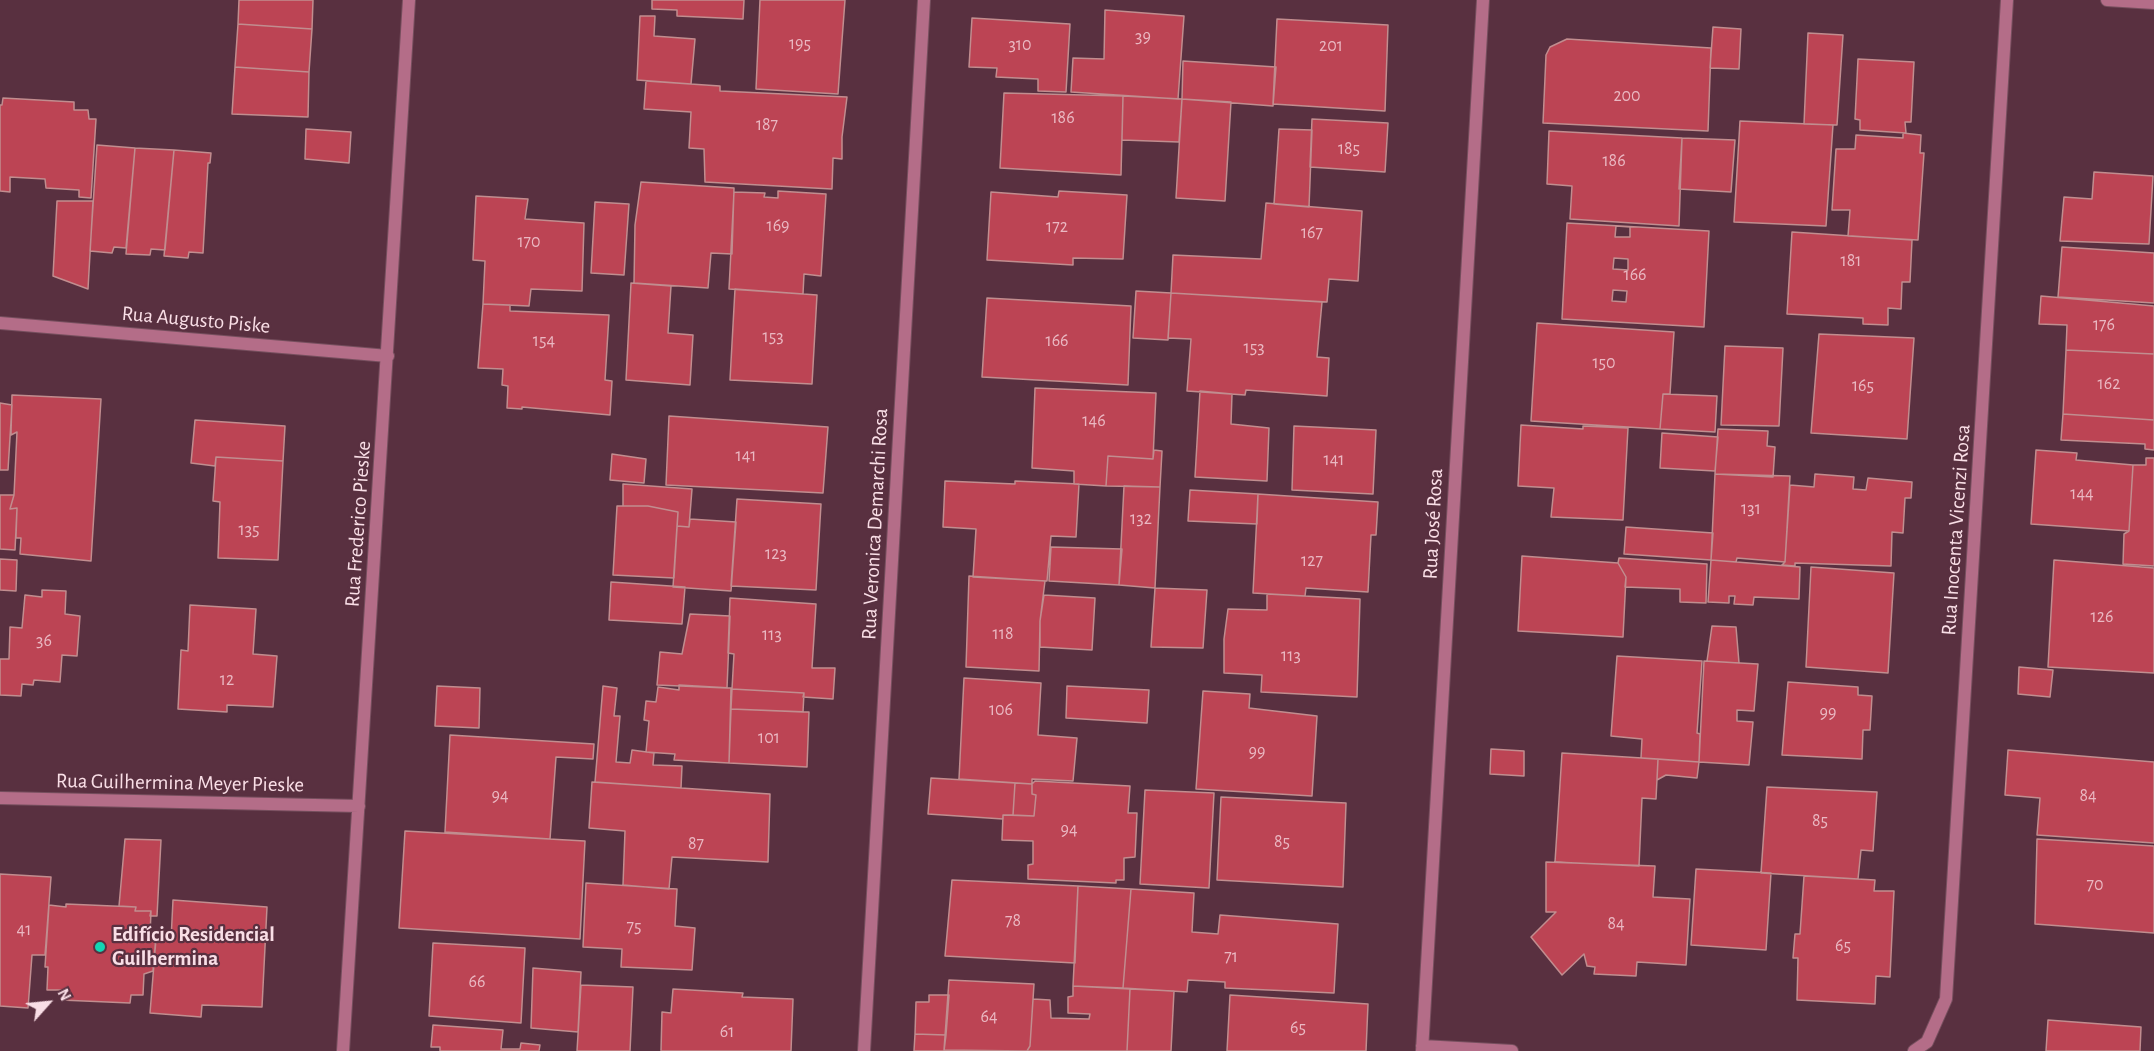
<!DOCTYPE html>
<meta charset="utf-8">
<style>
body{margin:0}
#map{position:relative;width:2154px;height:1051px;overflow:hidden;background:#593040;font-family:"Alegreya Sans",sans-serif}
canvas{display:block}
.north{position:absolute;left:18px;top:973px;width:60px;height:60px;-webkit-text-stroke:4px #593040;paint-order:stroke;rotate:63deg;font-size:16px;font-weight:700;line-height:24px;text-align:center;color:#f9dee6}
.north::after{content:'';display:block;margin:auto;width:21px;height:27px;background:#f9dee6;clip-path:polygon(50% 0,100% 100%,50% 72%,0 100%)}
</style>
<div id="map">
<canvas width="2154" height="1051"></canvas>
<div class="north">N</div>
</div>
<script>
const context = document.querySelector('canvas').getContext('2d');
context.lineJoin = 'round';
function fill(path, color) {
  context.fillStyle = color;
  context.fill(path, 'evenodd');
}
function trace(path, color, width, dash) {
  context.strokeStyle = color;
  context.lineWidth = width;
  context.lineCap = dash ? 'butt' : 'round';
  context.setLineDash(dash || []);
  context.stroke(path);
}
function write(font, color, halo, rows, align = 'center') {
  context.font = font + ' "Alegreya Sans",sans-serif';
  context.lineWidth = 4.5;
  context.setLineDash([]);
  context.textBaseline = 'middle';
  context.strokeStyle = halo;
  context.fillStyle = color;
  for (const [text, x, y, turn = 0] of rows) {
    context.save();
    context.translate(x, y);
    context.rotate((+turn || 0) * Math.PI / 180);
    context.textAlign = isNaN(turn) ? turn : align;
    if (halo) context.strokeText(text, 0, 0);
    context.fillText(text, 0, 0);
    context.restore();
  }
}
const building = new Path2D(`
 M239,0H313L312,29L238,24Z
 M652,0H744L743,19L677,16V10L652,9Z
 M760,0H845L838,94L756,89Z
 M1105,10L1184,16L1178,99L1071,92L1073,58L1104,59Z
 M640,16H655L654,36L695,39L691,84L637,80Z
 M972,18L1070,24L1066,92L1038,91V79L996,77L997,68L969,67Z
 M1277,19L1388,25L1385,111L1273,104Z
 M238,24L312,29L309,72L235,67Z
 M1713,27L1741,29L1739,69L1710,68Z
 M1808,33L1843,35L1837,125L1804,124Z
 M1567,39L1711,48L1708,131L1543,123L1546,55L1550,47Z
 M1858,59L1914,62L1911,122H1905L1906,133L1860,130V120L1855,119Z
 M1183,61L1276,67L1273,106L1182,99Z
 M235,67L309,72L308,117L232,114Z
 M646,81L720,86V91L847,97L842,137V159L833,158L832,189L705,182L704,149L689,148L691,112L644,109Z
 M1004,93L1123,96L1121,175L1000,168Z
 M1123,96L1182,99L1179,142L1122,140Z
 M3,98L74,102V110H88L89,119H96L91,198L79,197V190L46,188L45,179L10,177V192L0,191V105H2Z
 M1182,99L1231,102L1225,201L1176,198Z
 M1312,119L1388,123L1385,172L1310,167Z
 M1740,121L1833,125L1826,226L1734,222Z
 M306,129L351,132L349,163L305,159Z
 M1279,129L1312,130L1309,207L1274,204Z
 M1549,131L1682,138L1679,226L1570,219L1572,186L1547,184Z
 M1903,133L1921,135L1920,153H1924L1918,240L1848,236L1850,210H1832L1836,149H1855L1856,135L1903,138Z
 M1682,138L1735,140L1731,192L1679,189Z
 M97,145L135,148L126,248L114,247L112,253L90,251Z
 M135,148L174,150L165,250L151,249L150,255L126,254Z
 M174,150L211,153L210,163H208L203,253L189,252L188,258L164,256Z
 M2094,172L2153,176L2149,244L2060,241L2064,197L2092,199Z
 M641,182L734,188L732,254L711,253L708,288L634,283L635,225Z
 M778,191L826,194L821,276L804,274L803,294L729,289L734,192L765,193L764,197L778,198Z
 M1059,191L1127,195L1123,259L1073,258V265L987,260L991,192L1058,197Z
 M476,196L528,199L525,219L584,223L582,291L531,289L529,306L483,304L485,261L473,260Z
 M57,201H93L88,289L53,276Z
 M595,202L629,204L624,275L591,273Z
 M1266,203L1362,211L1358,281L1329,279L1327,302L1171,293L1173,255L1261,259Z
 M1567,223L1709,231L1704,327L1562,319Z
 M1616,226L1630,227V237H1615Z
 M1792,232L1912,240L1910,282H1902L1901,309L1888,308V325L1863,324V318L1787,314Z
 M2062,247L2154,253V303L2058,297Z
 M1614,258L1628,259V270L1613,269Z
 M631,283L671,286L668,333L693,335L690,385L626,380Z
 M735,289L817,295L812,384L730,380Z
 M1613,290L1627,291L1626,302L1612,301Z
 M1136,291L1171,293L1168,340L1133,338Z
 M1171,293L1322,302L1317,357L1329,358L1327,396L1246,390L1245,395L1187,391L1191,339L1168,338Z
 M2041,296L2154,306V354L2066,350L2067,325L2039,324Z
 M987,298L1131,306L1128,385L982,377Z
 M483,304L510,305V311L609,315L605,380L612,381L610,415L522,407V409L507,408L508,386L502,385L503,369L478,368Z
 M1537,323L1674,332L1670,394H1663L1660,429L1531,421Z
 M1819,334L1914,338L1907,439L1811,433Z
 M1725,346L1783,348L1779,426L1721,425Z
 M2066,350L2154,354V420L2063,414Z
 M1035,388L1156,393L1153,459L1108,456L1106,486L1074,484V471L1032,468Z
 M1200,391L1232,394L1231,424L1269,428L1267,481L1195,477Z
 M1663,394L1717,396L1715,432L1660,429Z
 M12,395L101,399L91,561L20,554L21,538H16L17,508L10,509L14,495L17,432L11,435Z
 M0,403L12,405L8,470H0Z
 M2063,414L2154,420V450L2145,449V444L2061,440Z
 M669,416L828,427L823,493L666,485Z
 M195,420L285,426L283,461L216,457L215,466L191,463Z
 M1521,425L1583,429V426L1628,428L1623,520L1551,517L1554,488L1518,486Z
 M1294,426L1376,430L1373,494L1292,490Z
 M1718,429L1768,431L1767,446L1775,447L1773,477L1715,474Z
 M1662,433L1718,437L1715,471L1660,468Z
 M1154,450L1162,451L1160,487L1106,486L1108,456L1153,459Z
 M2036,450L2077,453L2076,460L2133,465L2129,531L2031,524Z
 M612,454L646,459L644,483L610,480Z
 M216,457L283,461L278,560L218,558L220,502L213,501Z
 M2146,458H2154V566L2123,564L2124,534L2129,531L2133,465H2146Z
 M1715,474L1790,476L1785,562L1737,558L1736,562L1711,560Z
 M1815,474L1854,477L1853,489L1866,490L1868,478L1912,482L1911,498H1905L1903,533L1892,532L1891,566L1795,563V566L1782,565L1785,562L1790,485L1814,487Z
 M945,481L1015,484V481L1079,484L1076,537L1051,536L1047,581L973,577L976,529L943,527Z
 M623,484L692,489L689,527L677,526L678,512L648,506H623Z
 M1124,486L1160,487L1155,588L1119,585Z
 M1190,490L1258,494L1257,524L1188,521Z
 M1258,494L1378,502L1376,535H1371L1368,592L1306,588L1305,596L1253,593Z
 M0,495H14L10,509L17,508L15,550L0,549Z
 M737,499L821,504L816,590L731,586Z
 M617,506H648L678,512L674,578L613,575Z
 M690,519L736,522L731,591L673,587L677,526L689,527Z
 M1626,527L1713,533L1711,560L1624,554Z
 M1051,547L1122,549L1119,585L1049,581Z
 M1522,556L1618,563L1626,577L1623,637L1518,631Z
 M1619,558L1707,564L1706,603L1680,602V589L1625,587L1626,577L1618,563Z
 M0,559L17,560L16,591L0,590Z
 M1711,560L1800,567L1799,599L1754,597L1753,605L1734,604L1735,596H1729V603L1708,602Z
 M2054,560L2154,568V673L2048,667Z
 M1811,567L1894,573L1888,673L1806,667Z
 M969,576L1045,581L1040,621L1039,671L966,667Z
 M611,582L685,587L682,624L609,620Z
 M1155,588L1207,590L1203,648L1151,647Z
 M42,590L66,591L65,614L80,616L77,656L62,655L60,682L34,680L33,685L22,684L21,696L0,695V659H9L10,627L22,628L25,595L42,597Z
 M1267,594L1360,599L1357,697L1261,692L1262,675L1224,673V639L1228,609L1267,610Z
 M1044,595L1095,598L1092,650L1040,647V621Z
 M730,598L816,604L812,668H835L833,699L803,697L804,693L732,689L734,654L728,653Z
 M190,605L256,609L253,654L277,656L273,707L227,705V712L178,709L181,650L188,651Z
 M690,614L730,616L727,688L657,685L660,652L682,654Z
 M1712,626L1736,627L1739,663L1707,661Z
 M1617,656L1702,661L1697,733L1700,734L1699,762L1641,758L1642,739L1611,736Z
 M1704,661L1758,664L1754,711L1737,710V721L1753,722L1749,765L1699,762Z
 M2019,667L2053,670L2050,697L2018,694Z
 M964,678L1041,683L1038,735L1077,738L1073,781L1032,779V784L959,779Z
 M1788,682L1858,687V695L1872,696L1870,730H1863L1862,759L1782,755Z
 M679,685L731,688L729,763L674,760L675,754L646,752L649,721L644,720L646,701L656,702L658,687L679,690Z
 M437,686L480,688L479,728L435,726Z
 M603,686L617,688L614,716H620L616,762L630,763L632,750L654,753L653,765L682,766L681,788L595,782Z
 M1067,686L1149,690L1147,723L1066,718Z
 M732,689L804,693L803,712L731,709Z
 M1203,691L1250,694L1249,708L1317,716L1312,796L1196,789Z
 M731,709L809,712L807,767L729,763Z
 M450,735L594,744L593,759L556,757L550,839L445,832Z
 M1491,749L1524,751V776L1490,774Z
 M2008,750L2154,762V843L2037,835L2040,798L2005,795Z
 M1562,753L1658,759L1656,799L1642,798L1639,866L1555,862Z
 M1658,759L1699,762L1697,778L1666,775L1657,780Z
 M931,778L1015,783L1013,815H1003V819L928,814Z
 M1035,781L1130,786L1128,813H1137L1135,857L1124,858V880H1116V883L1028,879V865L1033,864V841L1002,840L1003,815L1034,816L1036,795L1032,794V784Z
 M592,782L770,794L768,862L672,857L669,889L623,885L625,831L589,828Z
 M1015,783L1032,784V794L1036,795L1034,816L1013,815Z
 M1767,787L1877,792L1873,851L1861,850L1858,879L1761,873Z
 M1145,790L1214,793L1209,888L1140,884Z
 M1221,797L1346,803L1343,887L1217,880Z
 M405,831L585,841L580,939L399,928Z
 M125,839L161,840L157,916H150L151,911H135L136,907L119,906Z
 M2037,839L2154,846V933L2035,924Z
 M1546,862L1655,866L1653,897L1690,899L1686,965L1637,962L1636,976L1594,974L1595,967L1587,966L1584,954L1562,975L1531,937L1556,912H1546Z
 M1696,869L1771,873L1766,950L1691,945Z
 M0,874L51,877L45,955H32L28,1008L0,1006Z
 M1804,876L1875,880L1874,891H1894L1890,977L1876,976L1875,1004L1797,1000L1798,958H1793L1795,934H1800Z
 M952,880L1078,886L1075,963L945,956Z
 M586,883L677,889L675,926L695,928L692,970L621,967L622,949L583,947Z
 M1078,886L1131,889L1123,988L1073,986Z
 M1131,889L1194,893L1192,932L1218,934L1220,915L1338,924L1334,993L1225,988V982L1188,980L1187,992L1123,988Z
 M173,900L267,907L262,1007L202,1005L201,1017L150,1013L156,939L171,940Z
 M66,904L136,907L135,911H151L150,936H156L153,971L144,974L143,995H131L130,1003L61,1000V990H47L48,967H45L49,905L66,907Z
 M433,943L525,948L521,1023L429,1016Z
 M533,968L581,972L578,1032L531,1028Z
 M949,980L1034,984L1030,1046L1027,1051L944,1050Z
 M581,985L633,987L630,1051H577Z
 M1073,986L1130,989L1127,1051H1027L1030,1046L1033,999L1050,1000L1051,1018L1089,1019L1090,1014L1068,1013V997L1073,996Z
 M673,989L743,993L742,997L793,999L791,1051H661L662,1012L671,1013Z
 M1130,989L1174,991L1171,1051H1127Z
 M929,995H949L946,1035L915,1034L916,1002H929Z
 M1230,995L1368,1004L1366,1051H1227Z
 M2048,1020L2141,1027L2140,1051H2046Z
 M433,1025L503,1030L501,1049H520L521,1043L540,1045L539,1051H440V1047H431Z
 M915,1034L946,1035L944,1051H914Z`);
fill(building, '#bc4454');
trace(building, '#c18d8f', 1.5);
const street = new Path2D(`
 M2107,0L2154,3
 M0,323L388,356
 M0,798L359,806
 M1422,1046L1512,1051
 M343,1051L409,0
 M864,1051L924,0
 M1422,1051L1483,0
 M1914,1051L1927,1042L1946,999L2007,0`);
trace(street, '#764f5e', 14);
trace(street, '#b46d88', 12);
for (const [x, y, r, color] of [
 [100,947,6,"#13d5b3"]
]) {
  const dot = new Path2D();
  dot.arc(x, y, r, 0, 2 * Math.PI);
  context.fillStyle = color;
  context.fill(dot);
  trace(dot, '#593040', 2);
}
write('18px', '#eab8c2', null, [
 ["39",1143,37],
 ["195",800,44],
 ["310",1020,45],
 ["201",1331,46],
 ["200",1627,96],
 ["186",1063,118],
 ["187",767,125],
 ["185",1349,149],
 ["186",1614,161],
 ["169",778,226],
 ["172",1057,227],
 ["167",1312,233],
 ["170",529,242],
 ["181",1851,261],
 ["166",1635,275],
 ["176",2104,325],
 ["153",773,337],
 ["154",544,341],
 ["166",1057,341],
 ["153",1254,348],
 ["150",1604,363],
 ["162",2109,384],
 ["165",1863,386],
 ["146",1094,421],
 ["141",746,456],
 ["141",1334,460],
 ["144",2082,494],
 ["131",1751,509],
 ["132",1141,519],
 ["135",249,530],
 ["123",776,554],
 ["127",1312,561],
 ["126",2102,617],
 ["118",1003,634],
 ["113",772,635],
 ["36",44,641],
 ["113",1291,656],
 ["12",227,680],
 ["106",1001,710],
 ["99",1828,713],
 ["101",769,738],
 ["99",1257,752],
 ["94",500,796],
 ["84",2088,796],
 ["85",1820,821],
 ["94",1069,830],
 ["85",1282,842],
 ["87",696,844],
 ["70",2095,885],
 ["78",1013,921],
 ["84",1616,924],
 ["75",634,927],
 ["41",24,930],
 ["65",1843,946],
 ["71",1231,957],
 ["66",477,982],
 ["64",989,1017],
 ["65",1298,1028],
 ["61",727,1032]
]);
write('21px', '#f9dee6', '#593040', [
 ["Rua Augusto Piske",196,320,5],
 ["Rua Frederico Pieske",358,524,-86],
 ["Rua Veronica Demarchi Rosa",875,524,-87],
 ["Rua José Rosa",1433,524,-87],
 ["Rua Inocenta Vicenzi Rosa",1956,530,-86],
 ["Rua Guilhermina Meyer Pieske",180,783,1]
]);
write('bold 21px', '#f9dee6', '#593040', [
 ["Edifício Residencial",112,935],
 ["Guilhermina",112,959]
], 'left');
</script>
